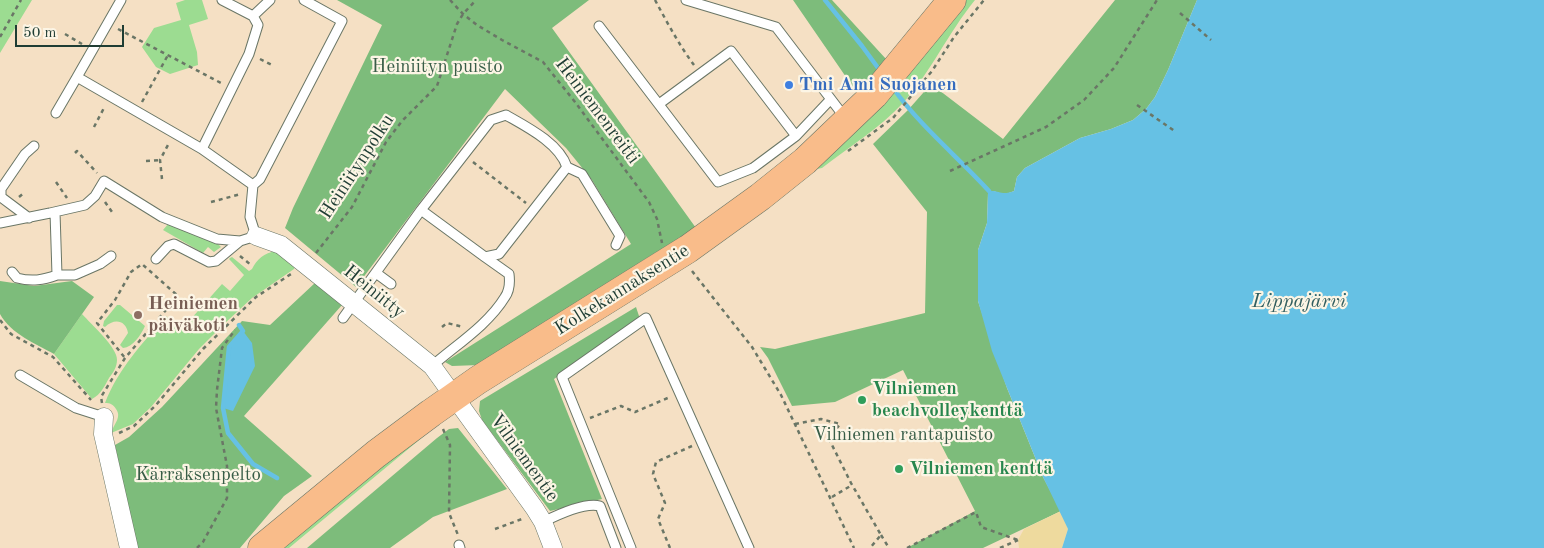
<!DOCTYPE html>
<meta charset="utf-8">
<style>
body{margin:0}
#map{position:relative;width:1544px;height:548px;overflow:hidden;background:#f5e0c4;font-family:"Old Standard TT",serif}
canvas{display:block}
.scale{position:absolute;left:15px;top:25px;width:109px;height:22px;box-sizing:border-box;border:2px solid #1f3d34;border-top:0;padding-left:6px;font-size:15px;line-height:18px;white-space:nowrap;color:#1f3d34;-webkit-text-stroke:4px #fcf5e5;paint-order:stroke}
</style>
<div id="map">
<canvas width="1544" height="548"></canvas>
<div class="scale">50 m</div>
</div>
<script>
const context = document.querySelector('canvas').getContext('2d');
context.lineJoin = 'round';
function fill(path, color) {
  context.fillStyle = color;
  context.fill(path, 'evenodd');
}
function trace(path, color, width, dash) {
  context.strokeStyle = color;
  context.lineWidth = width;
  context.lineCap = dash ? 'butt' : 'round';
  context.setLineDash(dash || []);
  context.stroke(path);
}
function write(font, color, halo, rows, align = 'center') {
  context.font = font + ' "Old Standard TT",serif';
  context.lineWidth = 4.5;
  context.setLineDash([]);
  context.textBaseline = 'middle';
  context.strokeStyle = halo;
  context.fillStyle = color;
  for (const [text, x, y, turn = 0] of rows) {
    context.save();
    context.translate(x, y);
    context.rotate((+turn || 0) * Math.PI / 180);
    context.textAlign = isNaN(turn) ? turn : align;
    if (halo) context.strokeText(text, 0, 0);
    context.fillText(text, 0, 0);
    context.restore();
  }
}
fill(new Path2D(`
 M0,0H32L0,53Z
 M185,0H202L208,19L189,25L197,52L198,65L170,74L156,67L142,47L154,28L181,20L176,3Z
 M964,0H975C948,33 931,72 903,103C880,128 849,147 822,168L817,169L816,167Z
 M169,223L215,241L221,247L214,252L208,247L203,253L163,230Z
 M276,251L296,265L294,269L252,298L224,324L199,349L151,407L133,424L111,433C114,424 122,417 116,409C113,404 110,403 105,403C118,369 142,344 166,316L181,330L222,284L230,291L244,275L229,259L230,258L232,257L249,271L252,269C257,259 264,253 276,251Z
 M117,305H120L145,326C141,335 133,347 123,348L120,345L128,333C126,320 114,318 105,327L103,326L104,321Z
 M82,314C91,324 118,348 117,360C117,367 113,373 109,378C104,387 101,394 92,399L54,354Z
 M436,426L289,548H277L306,522Z`), '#9cdc91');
fill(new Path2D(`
 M337,0H589L552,28L696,228L642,261L592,298L479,365L452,366L445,362L631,244L592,180L566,148L505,89L356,287L285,228L293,208L382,25Z
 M793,0H832L886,59L857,93Z
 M1115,0H1197L1168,70L1155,97L1146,109L1133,120L1111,129L1080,138L1025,168L1017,177L1014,191C1005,195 1002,194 993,191L988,193L987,223L978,250V301L1007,388L1043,477L1061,511L983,548H907L975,511L903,370L835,402L792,406L768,358L760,347L775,349L925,313L927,212L873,144L908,110L931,84L1003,139Z
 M0,281L34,286L72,281L94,297L54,354C36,344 11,334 0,314Z
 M316,282L342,305L244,416L312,476L284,496L240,548H136L115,445L129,437L162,407L242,321L270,325Z
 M636,307L640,319L554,379L602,499L550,511L482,420L479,411L480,401Z
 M458,428L507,489L433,517L390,548H307L437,438L449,429Z`), '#7dbc7b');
fill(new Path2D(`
 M1061,511L1068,529L1062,548H1019L1018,540L1024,529Z`), '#eeda9e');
fill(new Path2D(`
 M1197,0H1544V548H1062L1068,529L1043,477L1007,388L992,351L978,301V250L987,223L988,193L989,191C1000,190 1001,196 1014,191L1017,177L1025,168L1080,138L1111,129L1133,120L1146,109L1155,97L1168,70Z
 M243,331L252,343L255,366L233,411L223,408L229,347Z`), '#66c1e4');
trace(new Path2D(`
 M825,0L862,46L881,72
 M893,88C920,126 957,156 989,191
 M239,325L243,331L229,347L223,408L228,433L253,464L277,478`), '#66c1e4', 4.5);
const lane = new Path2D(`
 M121,0L77,77L202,149L253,185
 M686,0L776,27L846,119
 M253,16L270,0
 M599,26L718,182L753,168L796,136L830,100
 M659,104L731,51L796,136
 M56,113L77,77
 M202,149L249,54L258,25L253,16L222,0
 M567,167L582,174L620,236L616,245
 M55,212L57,275H75L100,264L111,256
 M29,218L1,197V189L25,154L34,146
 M0,223L50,213L85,205L95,196L104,181L162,217L217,239L240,241L256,236L250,217L253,185L260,179L342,21L304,0
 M156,259L168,246L174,244L209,262L216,261L240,241
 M12,272L17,278C32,282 43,280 57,275
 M376,273L391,284
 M343,318L421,210L491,120L506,115C527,127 559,143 567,167L499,254L485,257L421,210
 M432,366C456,345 488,325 505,297C510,290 510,282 509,274L485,257
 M20,375L76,408L104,417
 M543,522C557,515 585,502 600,506L616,548
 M459,545L460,548
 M631,548L562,377L646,318L749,548`);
const street = new Path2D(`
 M256,236L281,245L432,366L535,509L543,522L553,548
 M104,417L103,434L129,548`);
const primary = new Path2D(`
 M262,548L376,454L431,413L478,380L688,249L760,197L805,161L874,95L952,0`);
trace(lane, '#6a7666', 11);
trace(street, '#6a7666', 19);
trace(primary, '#6a7666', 29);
trace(new Path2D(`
 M450,0L463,14L477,25L502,40L543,62L575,102L649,202L657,219L662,243
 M655,0C667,22 679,45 694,65
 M1180,13L1211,40
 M118,29L221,83
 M65,34L82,44
 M0,37L21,0
 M260,59L274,66
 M142,102L168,55
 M1137,105L1176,132
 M94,127L105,106
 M848,151L893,118L932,71L954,37L984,0
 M75,153L77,151L97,173
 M146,161L160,160
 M473,162L526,203
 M950,171L1046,127L1084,100L1114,68L1157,0
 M162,179L160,160L169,143
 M56,182L67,198
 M19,197L25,192
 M105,202L112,212
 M211,202L241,194
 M316,253L352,207L386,142L402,121L437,86L457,24L463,14L476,0
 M240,256L251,265
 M692,271L752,347L781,395L854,548
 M0,320L11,334L53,357L91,400
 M442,327L447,323L463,327
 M102,403L101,397L125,358L178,296L142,264L131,272L115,300L97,323L125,358
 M590,418L621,406L635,412L670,397
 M795,424L821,419L840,424L829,439L851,483L881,535L870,548
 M443,429L450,445L449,513L458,535
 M119,433L134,426L156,405L203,349L256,297L291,274
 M832,497L852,485
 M495,529L522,519
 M881,535L889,548
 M197,548L203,542L227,498V466L216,408L217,390L222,348L235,330
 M670,548L658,519L665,503L653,474L656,462L692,446
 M907,548L976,512L981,527L1018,540
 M1000,548L1018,540`), '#6a7666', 2.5, [4, 4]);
trace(lane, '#fff', 9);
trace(street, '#fff', 18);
trace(primary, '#f9bc8a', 28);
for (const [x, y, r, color] of [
 [789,85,5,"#3f7fe0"],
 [138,315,5,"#8d6e63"],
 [862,400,5,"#2e9e5b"],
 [899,469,5,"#2e9e5b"]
]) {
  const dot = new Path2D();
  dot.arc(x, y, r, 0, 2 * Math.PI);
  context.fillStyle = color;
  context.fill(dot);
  trace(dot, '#fcf5e5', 2);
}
write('19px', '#385d47', '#fcf5e5', [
 ["Heiniityn puisto",437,67],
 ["Vilniemen rantapuisto",903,435],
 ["Kärraksenpelto",198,475]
]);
write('bold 19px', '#366cbe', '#fcf5e5', [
 ["Tmi Ami Suojanen",799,85]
], 'left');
write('19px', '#1f3d34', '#fcf5e5', [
 ["Heiniemenreitti",597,111,53],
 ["Heiniitynpolku",357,167,-57],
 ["Kolkekannaksentie",622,290,-32],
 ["Heiniitty",374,292,39],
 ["Vilniementie",524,458,54]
]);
write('bold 19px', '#785e54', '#fcf5e5', [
 ["Heiniemen",148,304],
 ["päiväkoti",148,326]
], 'left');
write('bold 19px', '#27864d', '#fcf5e5', [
 ["Vilniemen",872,389],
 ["beachvolleykenttä",872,411],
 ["Vilniemen kenttä",909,469]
], 'left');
write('italic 20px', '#315e60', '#fcf5e5', [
 ["Lippajärvi",1299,302]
]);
</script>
